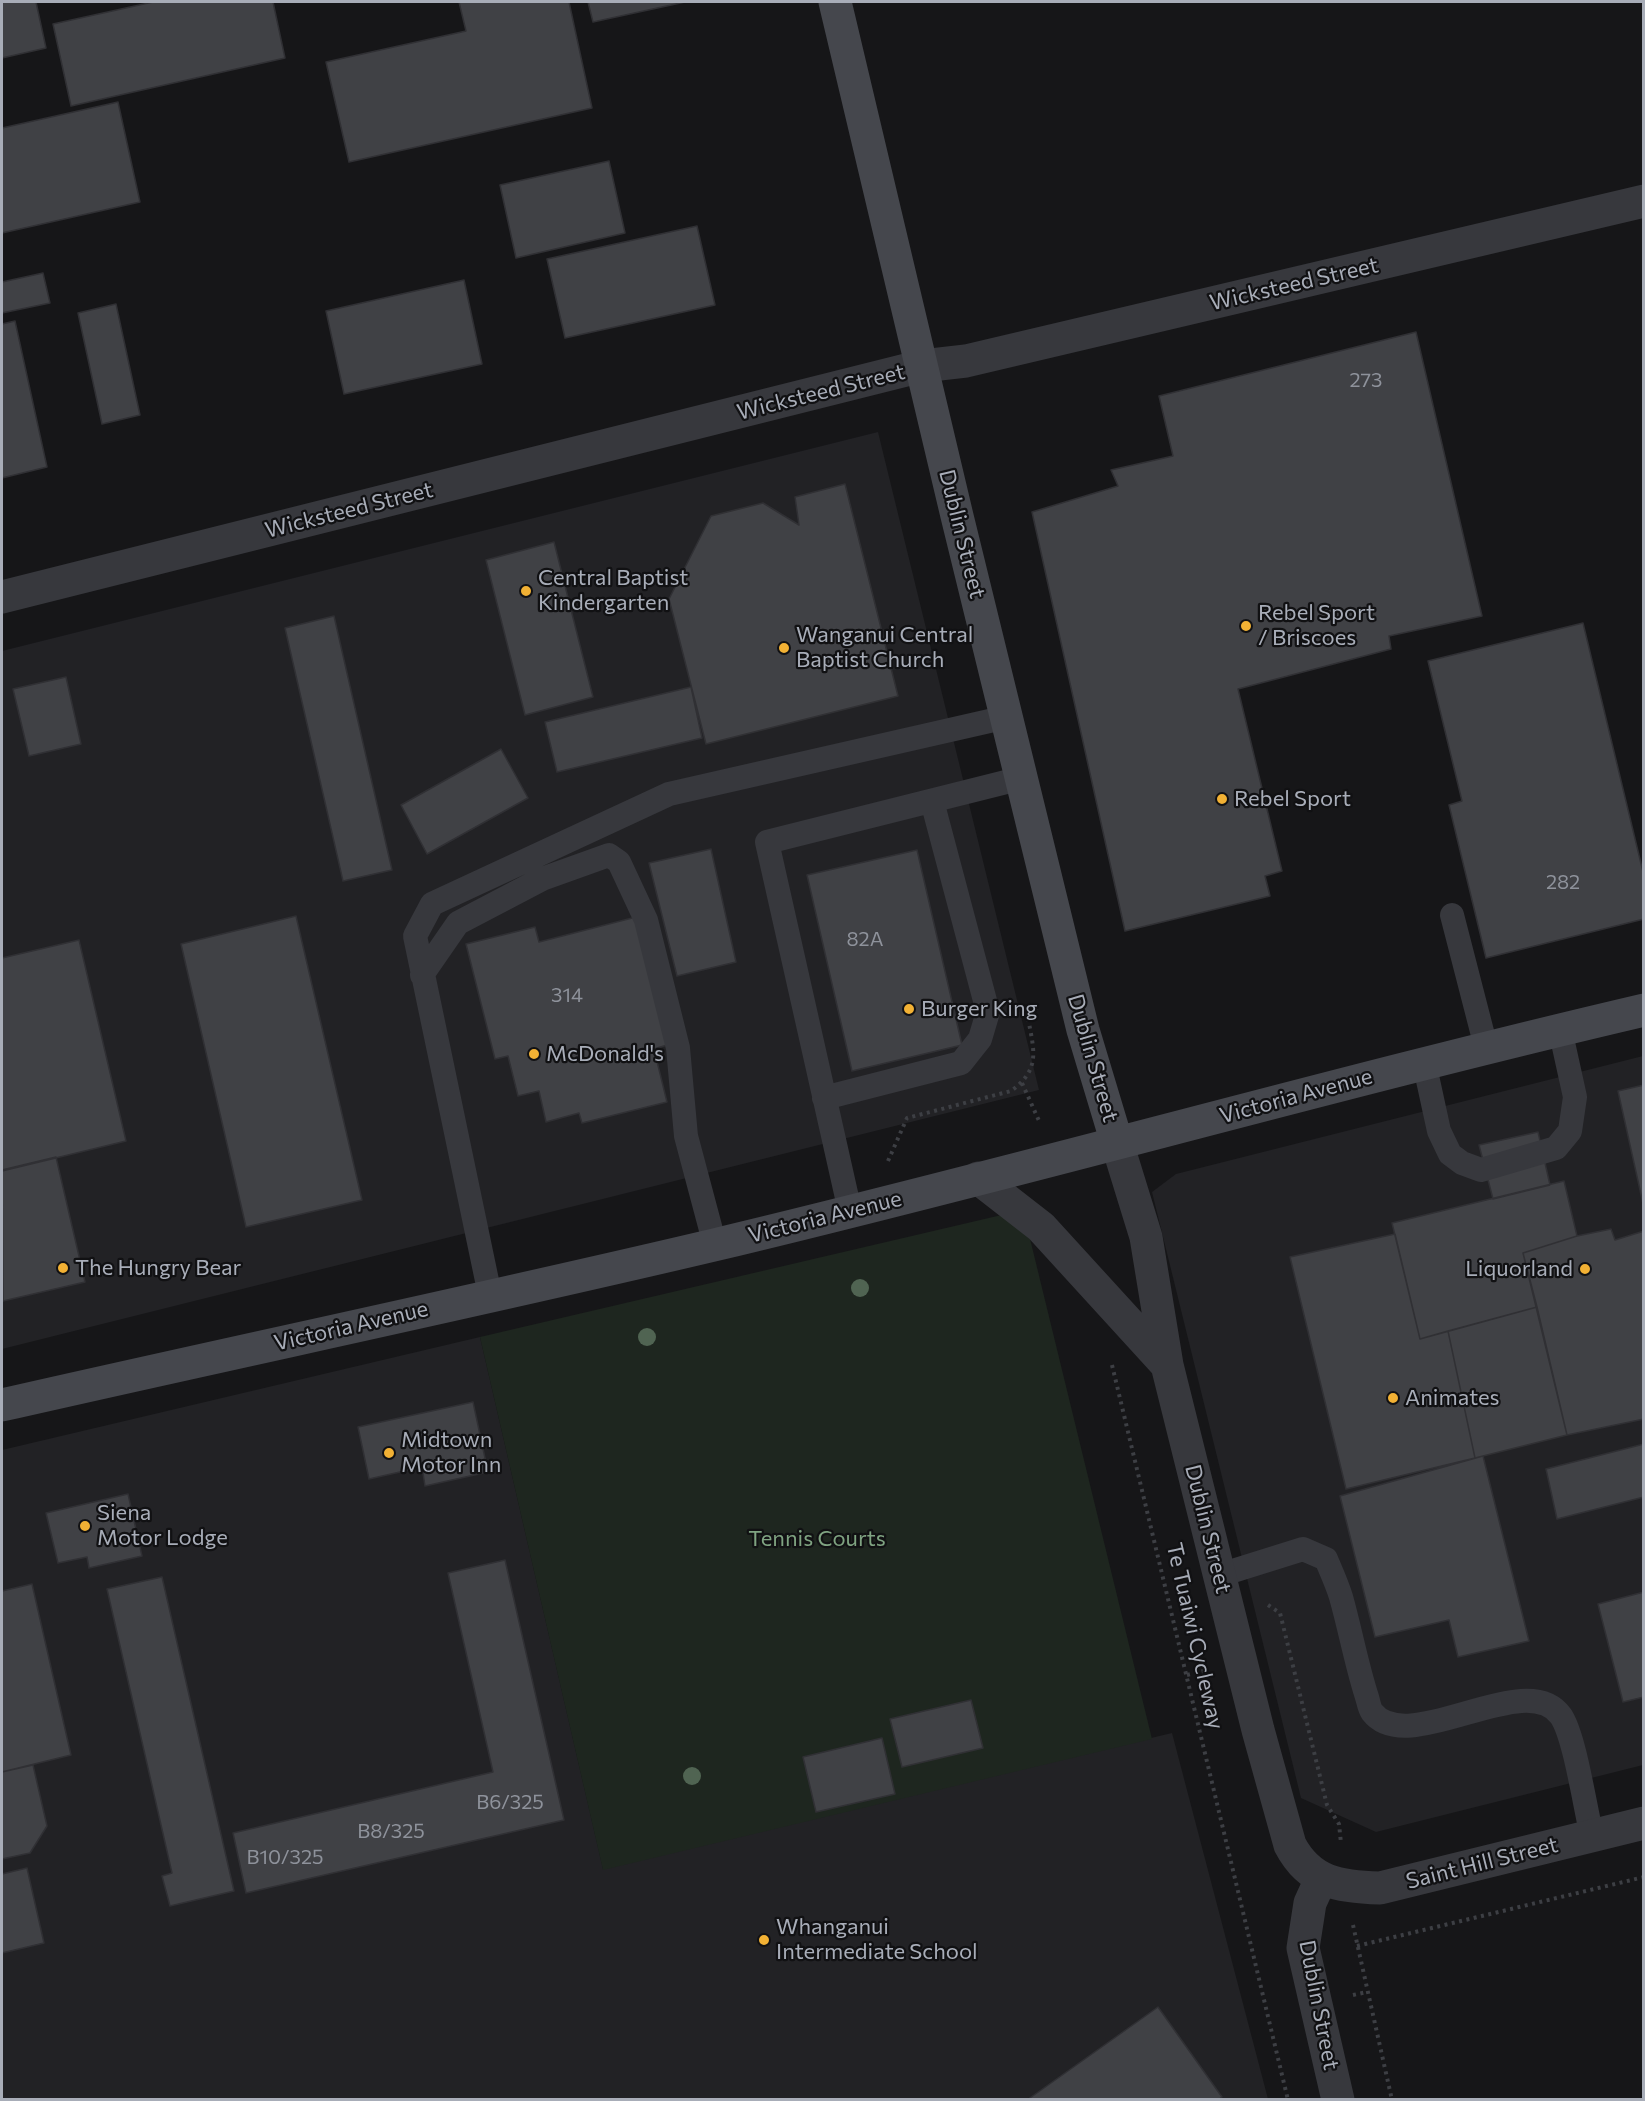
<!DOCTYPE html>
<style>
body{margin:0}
#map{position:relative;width:1645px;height:2101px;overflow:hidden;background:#161618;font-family:Commissioner,sans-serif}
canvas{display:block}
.frame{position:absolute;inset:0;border:3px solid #a8adb8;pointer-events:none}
</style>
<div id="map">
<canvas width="1645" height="2101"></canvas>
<div class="frame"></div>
</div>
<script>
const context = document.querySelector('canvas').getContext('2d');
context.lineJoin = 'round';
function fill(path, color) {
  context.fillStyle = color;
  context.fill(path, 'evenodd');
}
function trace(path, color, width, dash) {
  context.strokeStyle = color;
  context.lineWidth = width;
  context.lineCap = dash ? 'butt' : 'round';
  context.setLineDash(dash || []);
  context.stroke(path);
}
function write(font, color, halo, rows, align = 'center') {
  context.font = font + ' Commissioner,sans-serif';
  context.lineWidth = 4.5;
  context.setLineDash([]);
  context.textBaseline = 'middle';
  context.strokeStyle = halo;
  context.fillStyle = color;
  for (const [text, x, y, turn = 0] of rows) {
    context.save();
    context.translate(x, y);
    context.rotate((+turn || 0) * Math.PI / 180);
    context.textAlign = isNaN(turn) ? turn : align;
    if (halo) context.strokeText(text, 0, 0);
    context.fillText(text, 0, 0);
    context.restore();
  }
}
fill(new Path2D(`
 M878,432L1039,1090L2,1349V651Z
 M1643,1056V1765L1376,1832L1301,1798L1152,1192L1176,1174Z
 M480,1337L603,1869L1172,1733L1268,2099H2V1450Z`), '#222225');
fill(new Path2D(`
 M1023,1210L1152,1739L603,1870L480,1337Z`), '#1e261f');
const building = new Path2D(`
 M2,2H36L46,48L2,58Z
 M153,2H273L285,58L71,106L53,24Z
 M459,2H569L592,108L349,162L326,62L466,31Z
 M588,2H685L593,22Z
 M118,102L140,202L2,233V128Z
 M609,161L625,233L516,258L500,185Z
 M697,226L715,305L565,338L547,259Z
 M43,273L50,303L2,313V282Z
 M464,280L482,364L344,394L326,311Z
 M116,304L140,415L102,424L78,313Z
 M15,321L47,467L2,478V324Z
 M1416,332L1482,616L1389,636L1391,649L1238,689L1282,871L1265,876L1270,896L1125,931L1032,512L1118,486L1111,470L1173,456L1159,396Z
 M845,484L898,696L706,744L669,599L711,516L763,503L799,525L795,497Z
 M554,542L593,697L525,715L486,560Z
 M334,616L392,870L343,881L285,628Z
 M1583,623L1644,876V919L1486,958L1449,805L1462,801L1428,661Z
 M66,677L81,744L29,756L13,689Z
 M691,687L702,738L557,772L545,722Z
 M501,749L528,798L427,854L401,805Z
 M711,849L736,962L677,976L649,863Z
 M917,850L962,1045L852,1071L807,875Z
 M296,916L362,1200L246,1227L181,944Z
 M636,917L667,1045L654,1049L667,1102L582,1123L579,1113L546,1122L539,1091L518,1096L508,1056L495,1059L466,944L535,927L539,942Z
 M79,940L126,1141L2,1171V958Z
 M1644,1085V1208L1618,1091Z
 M1538,1132L1550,1185L1493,1199L1479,1145Z
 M56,1157L85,1282L3,1301L2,1170Z
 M1564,1181L1577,1236L1523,1253L1537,1307L1420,1339L1392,1223Z
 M1611,1229L1615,1240L1644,1231V1419L1567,1435L1523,1253L1577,1236Z
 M1395,1234L1420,1339L1448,1331L1475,1458L1346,1489L1290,1257Z
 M1537,1307L1567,1435L1475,1458L1448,1331Z
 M473,1402L488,1472L425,1486L422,1467L369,1479L358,1427Z
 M1644,1444V1497L1557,1519L1546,1469Z
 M1483,1456L1529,1641L1458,1657L1449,1620L1375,1637L1340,1496Z
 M128,1494L142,1556L89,1568L87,1557L58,1563L46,1513Z
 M505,1560L564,1820L246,1893L233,1833L493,1772L448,1573Z
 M162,1577L234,1891L170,1906L162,1876L172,1873L107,1589Z
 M32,1584L71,1755L2,1772V1591Z
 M1644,1592V1697L1623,1702L1598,1604Z
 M971,1700L983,1748L902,1767L890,1719Z
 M882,1738L895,1794L816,1812L803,1757Z
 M33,1765L47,1826L30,1853L2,1859V1772Z
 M27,1868L44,1943L2,1953V1874Z
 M1158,2007L1222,2097L1218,2100H1027Z`);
fill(building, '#404145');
trace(building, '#303034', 1.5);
trace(new Path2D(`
 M1022,1083L1040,1123
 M888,1161L907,1118L1011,1091C1041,1069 1034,1051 1028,1018L1036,1008
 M1112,1365L1288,2100
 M1268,1605L1280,1613L1327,1805L1339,1824L1341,1843
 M1187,1675L1204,1671
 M1353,1925L1392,2100
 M1357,1946L1644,1877
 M1353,1995L1367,1992`), '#3d3f44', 4, [3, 4.5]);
trace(new Path2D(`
 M1452,915L1486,1047
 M422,975L458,923L542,879L609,855L619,862L646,920L678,1048L686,1136L715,1245
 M1424,1062L1439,1131L1450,1154L1462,1163L1481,1170L1556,1148L1570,1131L1575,1097L1560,1029
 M824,1098L961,1063L980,1039L988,1012L932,801
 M850,1211L767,842L1022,778
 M490,1295L415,936L432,904L669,794L1007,717
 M1220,1575L1303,1549L1326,1559C1331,1571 1337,1584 1341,1597C1350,1629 1356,1662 1366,1694C1368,1699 1369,1708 1372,1712C1408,1759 1526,1666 1561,1716C1575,1737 1585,1808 1592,1836`), '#37383d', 24);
trace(new Path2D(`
 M2,597L922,366L966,361L1644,201`), '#37383d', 33);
trace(new Path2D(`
 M1117,1143L1146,1237L1167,1365L1258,1730L1290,1845C1310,1883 1340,1887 1380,1888L1644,1823
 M978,1178L1041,1227L1167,1365
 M1321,1879L1310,1903L1303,1948L1338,2100`), '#37383d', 33);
trace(new Path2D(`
 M835,2L957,516L1083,1030L1117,1143
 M2,1405C239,1351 477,1301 714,1245C1025,1171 1332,1083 1644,1010`), '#45474d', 33);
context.fillStyle = '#506452';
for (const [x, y] of [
 [860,1288],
 [647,1337],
 [692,1776]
]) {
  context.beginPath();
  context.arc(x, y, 9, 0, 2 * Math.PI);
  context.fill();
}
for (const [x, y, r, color] of [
 [526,591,6,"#f2b134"],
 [1246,626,6,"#f2b134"],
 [784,648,6,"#f2b134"],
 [1222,799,6,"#f2b134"],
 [909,1009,6,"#f2b134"],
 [534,1054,6,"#f2b134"],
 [63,1268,6,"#f2b134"],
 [1585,1269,6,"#f2b134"],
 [1393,1398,6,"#f2b134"],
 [389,1453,6,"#f2b134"],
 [85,1526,6,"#f2b134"],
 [764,1940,6,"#f2b134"]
]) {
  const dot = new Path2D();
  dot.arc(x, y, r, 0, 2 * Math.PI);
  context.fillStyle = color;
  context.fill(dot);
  trace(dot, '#111113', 2);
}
write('20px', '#8e929b', null, [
 ["273",1366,380],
 ["282",1563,882],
 ["82A",865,939],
 ["314",567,995],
 ["B6/325",510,1802],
 ["B8/325",391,1831],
 ["B10/325",285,1857]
]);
write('22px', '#a8adb8', '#111113', [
 ["Wicksteed Street",1294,284,-13],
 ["Wicksteed Street",821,392,-14],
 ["Wicksteed Street",349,510,-14],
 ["Dublin Street",962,534,76],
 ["Dublin Street",1093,1058,74],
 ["Victoria Avenue",1296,1096,-15],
 ["Victoria Avenue",825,1217,-14],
 ["Victoria Avenue",351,1326,-13],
 ["Dublin Street",1208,1529,76],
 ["Te Tuaiwi Cycleway",1195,1636,77],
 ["Saint Hill Street",1482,1863,-14],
 ["Dublin Street",1319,2005,79]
]);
write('22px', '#a8adb8', '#111113', [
 ["Central Baptist",538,578],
 ["Kindergarten",538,603],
 ["Rebel Sport",1258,613],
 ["/ Briscoes",1258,638],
 ["Wanganui Central",796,635],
 ["Baptist Church",796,660],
 ["Rebel Sport",1234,799],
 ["Burger King",921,1009],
 ["McDonald's",546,1054],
 ["The Hungry Bear",75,1268],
 ["Liquorland",1573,1269,"right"],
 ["Animates",1405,1398],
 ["Midtown",401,1440],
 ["Motor Inn",401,1465],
 ["Siena",97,1513],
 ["Motor Lodge",97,1538],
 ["Whanganui",776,1927],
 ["Intermediate School",776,1952]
], 'left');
write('22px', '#7fa381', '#111113', [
 ["Tennis Courts",817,1539]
]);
</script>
